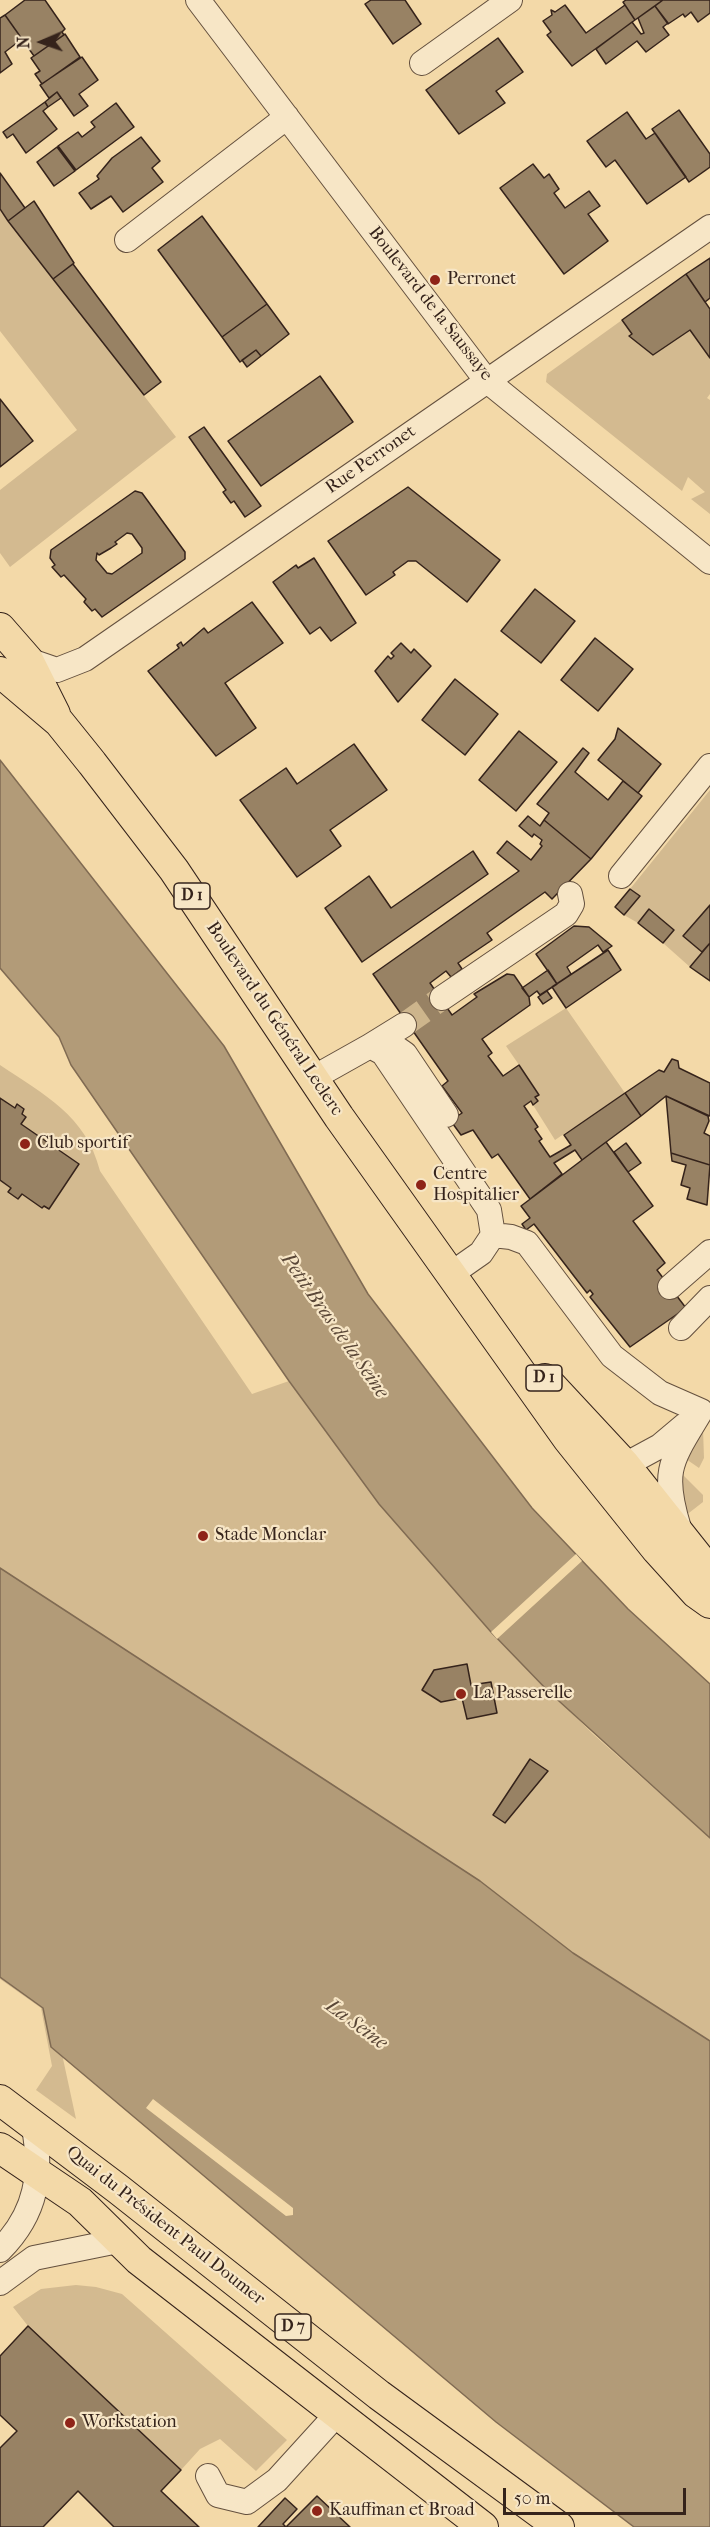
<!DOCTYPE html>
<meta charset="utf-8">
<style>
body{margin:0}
#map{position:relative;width:710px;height:2527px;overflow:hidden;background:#f3d9a8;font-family:"IM FELL French Canon",serif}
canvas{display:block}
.north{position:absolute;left:12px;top:12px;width:60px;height:60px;-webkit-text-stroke:4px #f7e6c6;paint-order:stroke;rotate:268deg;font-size:16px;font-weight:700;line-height:24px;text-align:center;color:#35231b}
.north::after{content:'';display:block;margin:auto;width:21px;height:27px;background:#35231b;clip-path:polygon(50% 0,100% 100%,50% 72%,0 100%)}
.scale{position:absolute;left:503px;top:2488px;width:183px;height:27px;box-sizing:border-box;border:3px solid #35231b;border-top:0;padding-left:8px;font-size:18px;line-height:21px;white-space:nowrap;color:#35231b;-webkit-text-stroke:4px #f7e6c6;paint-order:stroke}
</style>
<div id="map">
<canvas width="710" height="2527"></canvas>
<div class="north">N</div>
<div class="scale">50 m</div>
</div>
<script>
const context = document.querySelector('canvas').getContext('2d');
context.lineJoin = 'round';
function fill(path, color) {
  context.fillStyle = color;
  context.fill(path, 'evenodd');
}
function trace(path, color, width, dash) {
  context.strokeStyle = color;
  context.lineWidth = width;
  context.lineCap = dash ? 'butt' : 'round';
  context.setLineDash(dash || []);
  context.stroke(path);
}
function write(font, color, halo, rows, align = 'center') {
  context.font = font + ' "IM FELL French Canon",serif';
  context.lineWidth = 4.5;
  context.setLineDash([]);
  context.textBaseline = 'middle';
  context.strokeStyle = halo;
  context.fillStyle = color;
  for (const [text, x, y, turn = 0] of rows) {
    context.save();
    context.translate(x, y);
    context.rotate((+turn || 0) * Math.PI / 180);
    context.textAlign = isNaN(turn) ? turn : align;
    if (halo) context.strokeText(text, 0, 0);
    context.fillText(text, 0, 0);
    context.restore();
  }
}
fill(new Path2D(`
 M0,210L176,437L10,567L0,553V490L77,430L0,331Z
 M622,320L632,334L630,336L653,355L690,330L710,358V394L707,398L710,400V514L691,499L705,492L688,477L682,491L546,382L547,374Z
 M710,790V905L683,936L702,952L690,967L663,943L673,929L649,910L638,923L624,915L639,897L630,889Z
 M566,1008L625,1093L555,1140L533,1105L538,1101L535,1097L539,1094L506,1046Z
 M0,1065C44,1095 86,1115 100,1171L252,1394L289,1381L379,1504L497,1639L593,1734L710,1838V2041L573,1953L480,1881L0,1568Z
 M703,1429L704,1458L699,1468L686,1459Z
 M680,1472L703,1495V1502L685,1516Z
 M0,1965L51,2003L76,2119L36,2090L52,2066L41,2008L0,1979Z
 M76,2285L96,2287L122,2294L287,2440L256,2471L220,2439L200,2449L181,2470L28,2326L13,2307L41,2289Z`), '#d3ba90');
const water = new Path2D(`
 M0,760L224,1046L368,1294L532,1508L628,1609L710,1684V1838L549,1692L491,1632L379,1504L289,1381L71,1065L59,1037L0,968Z
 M0,1568L480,1881L573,1953L710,2041V2527H634L496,2422L51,2047L43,2008L0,1977Z`);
fill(water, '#b29b78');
trace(water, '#806b53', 1.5);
fill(new Path2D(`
 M576,1554L582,1561L497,1639L491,1632Z
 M153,2099L293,2208V2215L286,2216L146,2108Z`), '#f3d9a8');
const building = new Path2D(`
 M25,0H45L65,29L62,32L64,35L34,56L5,15Z
 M371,0H405L421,24L393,44L365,4Z
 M626,0H663L635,20L623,2Z
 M663,0H710V13L698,22L691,12L685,17L683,14L668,24L655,6Z
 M565,5L586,33L625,5L635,20L572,66L547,35L551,32L543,21L552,15L551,10L555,12Z
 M655,6L668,23L663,27L669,35L646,52L637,41L606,64L596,49L632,22L641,34L644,33L638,18Z
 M5,15L22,39L5,52L12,64L0,73V18Z
 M65,34L80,57L42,84L35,74L40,71L31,58Z
 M498,38L523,72L496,91L505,103L459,134L426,90Z
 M82,57L98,80L79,94L88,106L74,116L57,92L49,98L40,85Z
 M57,92L61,98L48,107L45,102Z
 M45,102L48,107L43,111L57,129L26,153L13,134L7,138L3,132Z
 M116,103L134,127L76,170L58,146L78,132L82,137L95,127L91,122Z
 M679,110L710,154V167L689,182L652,129Z
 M627,112L646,139L655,133L686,177L647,204L615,160L606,167L587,141Z
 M141,137L160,161L152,168L163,182L123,212L111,196L91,209L79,193L99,179L97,176L112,158Z
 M57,147L75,171L54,186L37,162Z
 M533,164L544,178L549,174L559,189L554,193L565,208L589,191L600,206L588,214L608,241L564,274L500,188Z
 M0,173L25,208L8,221L0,209Z
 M34,201L74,263L53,279L8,221Z
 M202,216L267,304L222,337L158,250Z
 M710,258V298L705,302L686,274Z
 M73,264L161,382L144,395L53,279Z
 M686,274L710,309V358L690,330L653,355L629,336L632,334L622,320Z
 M267,304L289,334L261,356L256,350L240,362L222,337Z
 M256,350L261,356L247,367L242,360Z
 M320,376L353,422L261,486L228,441Z
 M0,399L33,441L0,467Z
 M204,427L261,506L245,517L234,501L231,503L223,492L226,490L189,437Z
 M408,487L500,560L467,602L416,561H408L393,572L395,575L366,595L328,541Z
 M135,491L142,493L185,552V559L102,617L95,609L92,611L84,602L86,599L64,575L61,577L52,567L55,565L50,558L51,550ZM127,533L132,534L142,548V553L112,574L107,573L96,560L97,553L99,555L111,548L117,544L115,542Z
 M314,558L356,623L331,641L320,627L310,634L273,582L296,565L298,568Z
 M535,589L575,621L541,663L501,631Z
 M252,602L283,643L225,683L256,728L216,756L148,671L179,648L177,645L181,642L183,646L204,628L208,633Z
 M595,638L633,669L598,711L561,680Z
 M401,643L411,653L414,649L431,666L398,702L375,671L388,656L391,659L394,656L391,653Z
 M455,679L498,714L465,755L422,720Z
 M618,728L661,764L638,793L598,760L615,739Z
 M519,731L557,762L516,811L479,780Z
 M354,744L387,790L330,830L341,846L297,877L240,800L286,768L297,784Z
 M583,748L589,753L575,772L608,800L623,781L642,796L591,859L544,820L549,813L537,804Z
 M528,816L540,826L544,820L591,859L552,899L545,892L487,933L492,940L458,963L462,969L451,977L446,971L430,983L452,1015L477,997L474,994L507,974L514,975L529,997L530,1005L482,1039L492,1053L488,1056L503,1076L519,1065L539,1095L535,1097L538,1101L533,1105L531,1101L524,1106L538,1127L535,1129L542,1139L539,1141L550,1157L571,1145L564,1135L625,1093L641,1116L582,1160L575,1150L554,1163L562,1174L530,1199L498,1154L492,1158L473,1130L461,1135L453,1124V1119L462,1113L442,1086L448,1081L373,974L519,871L497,853L507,841L531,860L542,846L540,844L542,840L534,834L532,837L519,826Z
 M473,851L488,874L362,962L325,908L369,876L391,908Z
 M630,889L640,896L624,915L615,907Z
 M710,905V943L702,952L683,936Z
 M649,909L674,930L663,943L638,923Z
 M574,926L589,927L612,946L603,952L598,945L567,967L571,974L557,984L536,954Z
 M710,943V981L690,967Z
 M608,950L621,970L566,1008L552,987Z
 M548,970L557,984L540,995L537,991L529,997L522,988Z
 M547,991L552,998L543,1004L538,997Z
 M672,1059L678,1061L679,1068L710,1083V1116L666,1096L641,1116L625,1093L659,1070L664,1072Z
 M666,1096L708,1116L709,1121L704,1133L710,1136V1165L671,1153Z
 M0,1098L15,1108L17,1104L24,1109L22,1114L26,1117L21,1124L79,1164L49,1209L44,1206L42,1208L22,1194L18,1199L8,1192L11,1188L0,1180Z
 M606,1142L653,1206L633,1221L665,1263L657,1270L686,1308L630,1347L590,1297L593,1294L590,1290L587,1293L534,1224L526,1230L522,1224L530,1218L521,1206Z
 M626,1143L641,1163L628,1172L614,1152Z
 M671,1153L710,1165L707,1205L687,1199L690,1188L681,1185L686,1165L672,1161Z
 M467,1664L471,1685L491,1682L497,1713L467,1719L462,1698L441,1702L422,1690L434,1670Z
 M530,1759L548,1771L505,1823L493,1815Z
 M28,2326L181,2470L161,2491L199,2527H114L78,2491L43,2527H0V2448L17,2431L0,2415V2356Z
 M317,2496L350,2527H286Z
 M285,2498L297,2509L283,2524L286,2527H258Z`);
fill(building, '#988264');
trace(building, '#35231b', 1.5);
trace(new Path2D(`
 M404,1025L442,998`), '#cdb58c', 24, [24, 12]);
const minor = new Path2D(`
 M198,0L486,380L710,562
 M422,63L510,0
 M127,240L287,117
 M28,660L57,670L85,659L710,227
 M621,876L710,766
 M442,998L566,914L572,904L570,894
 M370,1046L404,1025
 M377,1048L395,1047L405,1054L446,1115
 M313,1078L370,1046L383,1053L489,1210L493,1235L481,1253L451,1274
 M493,1235L511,1237L527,1243L612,1356L660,1393L701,1411
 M670,1287L710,1252
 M681,1328L710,1298
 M625,1465L660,1446L685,1425
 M679,1528C661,1470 671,1461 701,1411
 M0,2250C37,2213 43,2173 33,2122
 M0,2283L34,2258L118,2241
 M208,2476L218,2495L247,2502L277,2480L337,2414`);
const major = new Path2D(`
 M0,628L28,660L55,714
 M0,672L59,722L92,763L174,870L339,1117L568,1439L657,1550L696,1593L710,1603
 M545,1379L625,1465L710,1572
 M0,2100L118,2189L379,2395L559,2527
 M0,2148L80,2202L139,2260L483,2527`);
trace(minor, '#64503e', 26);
trace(major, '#35231b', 32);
trace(minor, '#f7e6c6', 24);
trace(major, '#f3d9a8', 30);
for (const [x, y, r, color] of [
 [435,280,6,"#8f2418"],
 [25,1144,6,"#8f2418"],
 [421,1185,6,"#8f2418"],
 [203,1536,6,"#8f2418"],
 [461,1694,6,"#8f2418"],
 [70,2423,6,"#8f2418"],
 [317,2511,6,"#8f2418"]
]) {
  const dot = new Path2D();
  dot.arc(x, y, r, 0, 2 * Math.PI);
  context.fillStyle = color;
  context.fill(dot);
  trace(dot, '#f7e6c6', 2);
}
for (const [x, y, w] of [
 [192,896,36],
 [544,1378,36],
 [293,2327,36]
]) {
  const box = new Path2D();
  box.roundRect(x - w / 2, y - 13, w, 26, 4.5);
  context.fillStyle = '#f7e6c6';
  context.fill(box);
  trace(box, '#35231b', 1.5);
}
write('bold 16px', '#35231b', null, [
 ["D 1",192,896],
 ["D 1",544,1378],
 ["D 7",293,2327]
]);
write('18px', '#35231b', '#f7e6c6', [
 ["Perronet",447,280],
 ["Club sportif",37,1144],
 ["Centre",433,1175],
 ["Hospitalier",433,1196],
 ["Stade Monclar",215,1536],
 ["La Passerelle",473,1694],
 ["Workstation",82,2423],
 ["Kauffman et Broad",329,2511]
], 'left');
write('18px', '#35231b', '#f7e6c6', [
 ["Boulevard de la Saussaye",430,304,52],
 ["Rue Perronet",371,460,-35],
 ["Boulevard du Général Leclerc",274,1019,56],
 ["Quai du Président Paul Doumer",165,2226,38]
]);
write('italic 20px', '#5a4737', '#f7e6c6', [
 ["Petit Bras de la Seine",334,1326,55],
 ["La Seine",356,2025,36]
]);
</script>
